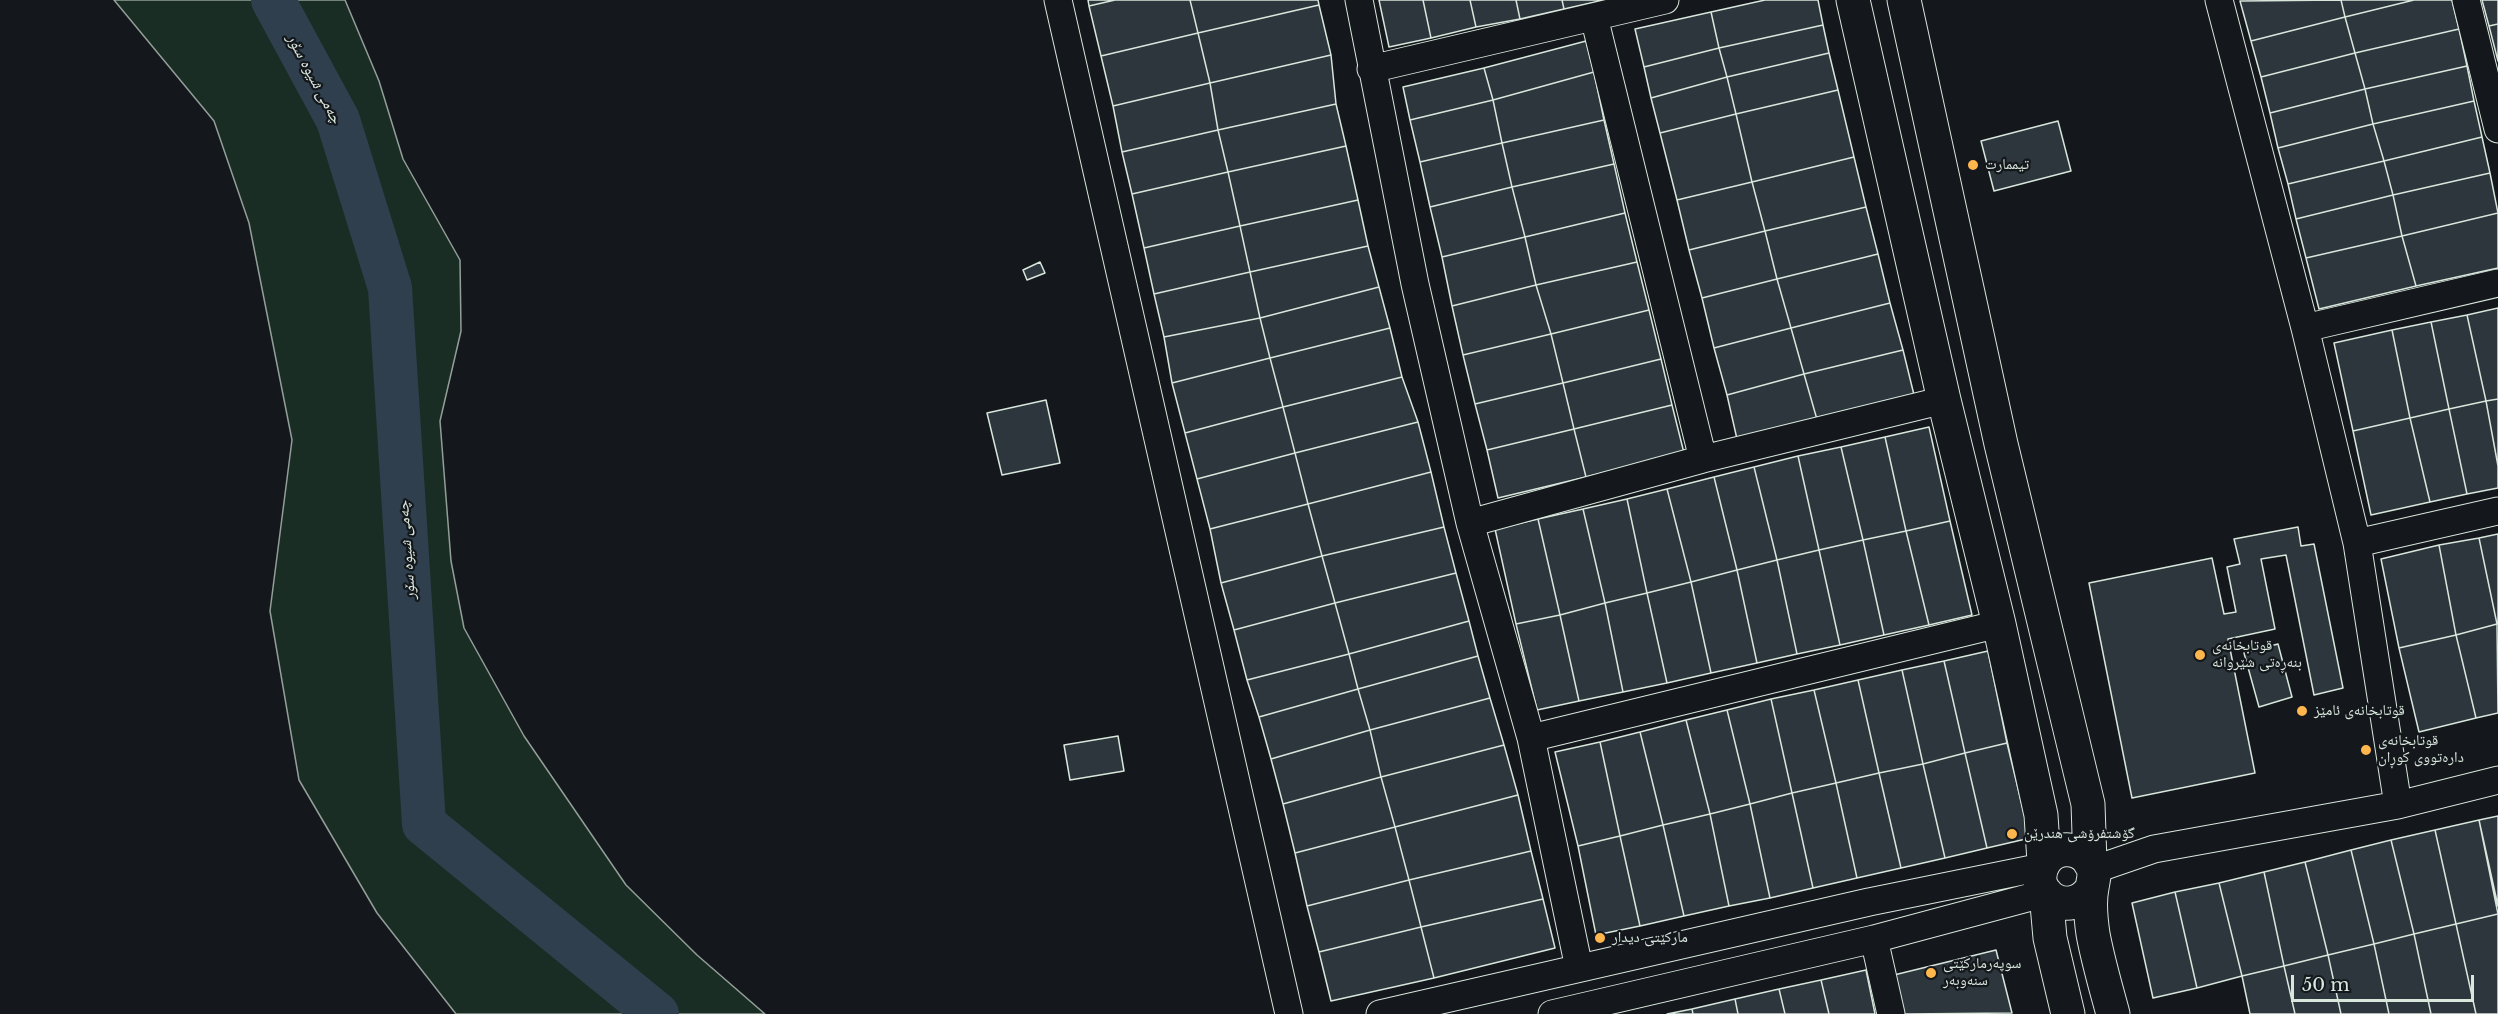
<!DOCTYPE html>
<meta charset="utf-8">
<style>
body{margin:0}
#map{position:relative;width:2498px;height:1014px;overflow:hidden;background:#14181c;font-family:"Libre Baskerville",serif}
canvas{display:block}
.scale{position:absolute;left:2291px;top:975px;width:183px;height:27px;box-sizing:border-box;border:3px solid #d8e6dc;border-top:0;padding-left:8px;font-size:18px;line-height:21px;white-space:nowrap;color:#d8e6dc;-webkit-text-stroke:4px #14181c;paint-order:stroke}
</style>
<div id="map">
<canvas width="2498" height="1014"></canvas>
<div class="scale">50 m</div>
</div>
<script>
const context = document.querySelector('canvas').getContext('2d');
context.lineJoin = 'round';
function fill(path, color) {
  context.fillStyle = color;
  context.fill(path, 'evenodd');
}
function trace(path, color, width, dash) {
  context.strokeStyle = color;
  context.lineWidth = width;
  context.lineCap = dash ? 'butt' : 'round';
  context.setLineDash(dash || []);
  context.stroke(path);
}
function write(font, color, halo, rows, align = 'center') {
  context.font = font + ' "Libre Baskerville","Noto Naskh Arabic",serif';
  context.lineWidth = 4.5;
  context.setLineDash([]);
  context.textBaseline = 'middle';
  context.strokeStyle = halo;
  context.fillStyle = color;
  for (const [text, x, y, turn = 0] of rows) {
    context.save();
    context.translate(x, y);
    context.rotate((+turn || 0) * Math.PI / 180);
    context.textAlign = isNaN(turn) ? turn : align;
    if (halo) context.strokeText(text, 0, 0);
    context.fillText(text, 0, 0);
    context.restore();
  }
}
const green = new Path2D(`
 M114,0H345L379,81L403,159L460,260L461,331L440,421L451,561L464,628L524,736L626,885L697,955L765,1014H456L377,913L299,780L270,611L292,440L249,223L214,121Z`);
fill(green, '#1a2d24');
trace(green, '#939e99', 1.5);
trace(new Path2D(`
 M273,0L338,120L390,288L424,824L657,1014`), '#2f3f4d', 44);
const building = new Path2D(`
 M1088,0H1115L1089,6Z
 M1115,0H1190L1198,33L1101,56L1089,6Z
 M1190,0H1318L1319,5L1198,33Z
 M1379,0H1423L1431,38L1389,47Z
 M1423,0H1470L1476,27L1431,38Z
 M1470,0H1516L1520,19L1476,27Z
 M1516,0H1562L1564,9L1520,19Z
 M1562,0H1604L1564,9Z
 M1765,0H1818L1823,25L1719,48L1711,12Z
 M2341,0H2414L2345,17Z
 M2341,0L2345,17L2251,41L2240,1Z
 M2414,0H2452L2459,29L2355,53L2345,17Z
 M2482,0H2498V24L2489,26Z
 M1319,5L1331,55L1210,83L1198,33Z
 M1711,12L1719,48L1644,67L1635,29Z
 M2345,17L2355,53L2261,77L2251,41Z
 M2498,24V61L2489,26Z
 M1823,25L1829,53L1727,77L1719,48Z
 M2459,29L2467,66L2365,89L2355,53Z
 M1198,33L1210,83L1113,106L1101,56Z
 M1586,41L1594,72L1493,100L1484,68Z
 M1719,48L1727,77L1651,98L1644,67Z
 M1829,53L1838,90L1736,114L1727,77Z
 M2355,53L2365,89L2270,113L2261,77Z
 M1331,55L1336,104L1218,130L1210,83Z
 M2467,66L2474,101L2373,124L2365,89Z
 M1484,68L1493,100L1410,120L1403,87Z
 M1594,72L1604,120L1502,143L1493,100Z
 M1727,77L1736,114L1660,133L1651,98Z
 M1210,83L1218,130L1122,152L1113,106Z
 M2365,89L2373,124L2278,148L2270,113Z
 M1838,90L1854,157L1752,182L1736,114Z
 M1493,100L1502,143L1420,162L1410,120Z
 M2474,101L2482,137L2384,161L2373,124Z
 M1336,104L1346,146L1228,172L1218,130Z
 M1736,114L1752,182L1677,200L1660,133Z
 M1604,120L1614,164L1512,187L1502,143Z
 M2058,121L2071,171L1994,191L1981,141Z
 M2373,124L2384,161L2288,184L2278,148Z
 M1218,130L1228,172L1132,194L1122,152Z
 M2482,137L2490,173L2393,195L2384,161Z
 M1502,143L1512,187L1430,207L1420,162Z
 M1346,146L1358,200L1240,226L1228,172Z
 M1854,157L1866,207L1765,231L1752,182Z
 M2384,161L2393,195L2296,219L2288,184Z
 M1614,164L1625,213L1525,237L1512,187Z
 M1228,172L1240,226L1144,248L1132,194Z
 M2490,173L2498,213L2402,236L2393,195Z
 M1752,182L1765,231L1689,250L1677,200Z
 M1512,187L1525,237L1442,257L1430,207Z
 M2393,195L2402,236L2306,258L2296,219Z
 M1358,200L1368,246L1250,272L1240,226Z
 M1866,207L1878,254L1777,279L1765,231Z
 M1625,213L1637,262L1536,285L1525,237Z
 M2498,213V268L2416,286L2402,236Z
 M1240,226L1250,272L1154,294L1144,248Z
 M1765,231L1777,279L1702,298L1689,250Z
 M2402,236L2416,286L2319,309L2306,258Z
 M1525,237L1536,285L1452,306L1442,257Z
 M1368,246L1379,287L1260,318L1250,272Z
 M1878,254L1890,303L1791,328L1777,279Z
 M1040,262L1045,273L1027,280L1023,270Z
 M1637,262L1649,310L1551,334L1536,285Z
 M1250,272L1260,318L1164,337L1154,294Z
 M1777,279L1791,328L1714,348L1702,298Z
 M1536,285L1551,334L1463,355L1452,306Z
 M1379,287L1390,328L1270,358L1260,318Z
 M1890,303L1903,350L1804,374L1791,328Z
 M2498,308V399L2486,401L2467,315Z
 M1649,310L1661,359L1563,383L1551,334Z
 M2467,315L2486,401L2449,409L2431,322Z
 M1260,318L1270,358L1172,383L1164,337Z
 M2431,322L2449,409L2410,418L2392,330Z
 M1390,328L1402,377L1283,407L1270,358Z
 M1791,328L1804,374L1727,395L1714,348Z
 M2392,330L2410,418L2353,431L2334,343Z
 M1551,334L1563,383L1475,404L1463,355Z
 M1903,350L1915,399L1818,423L1804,374Z
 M1270,358L1283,407L1185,433L1172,383Z
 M1661,359L1672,405L1574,429L1563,383Z
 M1804,374L1818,423L1737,439L1727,395Z
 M1402,377L1418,422L1295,453L1283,407Z
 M1563,383L1574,429L1487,450L1475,404Z
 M2498,399V466L2486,401Z
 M1046,400L1060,463L1002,475L987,413Z
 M2486,401L2498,466V488L2467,494L2449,409Z
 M1672,405L1684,453L1586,477L1574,429Z
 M1283,407L1295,453L1197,479L1185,433Z
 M2449,409L2467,494L2430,502L2410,418Z
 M2410,418L2430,502L2371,515L2353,431Z
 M1418,422L1431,472L1308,504L1295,453Z
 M1929,427L1950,521L1906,531L1885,437Z
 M1574,429L1586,477L1498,498L1487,450Z
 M1885,437L1906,531L1863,540L1841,447Z
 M1841,447L1863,540L1819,550L1798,456Z
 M1295,453L1308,504L1210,529L1197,479Z
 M1798,456L1819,550L1777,560L1754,467Z
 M1754,467L1777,560L1737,570L1714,477Z
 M1431,472L1444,527L1322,556L1308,504Z
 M1714,477L1737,570L1691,582L1667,489Z
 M1667,489L1691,582L1647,593L1627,499Z
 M1627,499L1647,593L1605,603L1583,509Z
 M1308,504L1322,556L1221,583L1210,529Z
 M1583,509L1605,603L1560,615L1538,519Z
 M1538,519L1560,615L1516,624L1495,529Z
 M1950,521L1972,615L1929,625L1906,531Z
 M1444,527L1456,573L1335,603L1322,556Z
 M2298,527L2301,546L2314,544L2343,688L2314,695L2286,555L2261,559L2275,629L2228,639L2255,773L2132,798L2089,583L2212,558L2224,614L2236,612L2227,567L2240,564L2234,539Z
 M1906,531L1929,625L1884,635L1863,540Z
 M2498,534V624H2497L2479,538Z
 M2479,538L2497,624L2456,635L2439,545Z
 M1863,540L1884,635L1840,645L1819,550Z
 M2439,545L2456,635L2399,648L2381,559Z
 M1819,550L1840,645L1797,654L1777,560Z
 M1322,556L1335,603L1234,630L1221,583Z
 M1777,560L1797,654L1757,663L1737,570Z
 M1737,570L1757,663L1711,673L1691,582Z
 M1456,573L1469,621L1349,654L1335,603Z
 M1691,582L1711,673L1667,683L1647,593Z
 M1647,593L1667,683L1623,692L1605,603Z
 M1335,603L1349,654L1247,680L1234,630Z
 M1605,603L1623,692L1579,701L1560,615Z
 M1560,615L1579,701L1537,710L1516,624Z
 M1469,621L1478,656L1358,689L1349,654Z
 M2497,624L2498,713L2476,718L2456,635Z
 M2456,635L2476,718L2419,732L2399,648Z
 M2278,644L2292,697L2259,707L2244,653Z
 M1988,651L2007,743L1965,753L1944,661Z
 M1349,654L1358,689L1259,717L1247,680Z
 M1478,656L1490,698L1370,730L1358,689Z
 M1944,661L1965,753L1923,764L1902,670Z
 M1902,670L1923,764L1879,773L1858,680Z
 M1858,680L1879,773L1836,783L1814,690Z
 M1358,689L1370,730L1271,759L1259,717Z
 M1814,690L1836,783L1792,793L1771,699Z
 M1490,698L1504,745L1381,777L1370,730Z
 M1771,699L1792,793L1750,804L1727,710Z
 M1727,710L1750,804L1710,814L1686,720Z
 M1686,720L1710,814L1663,825L1640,732Z
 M1370,730L1381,777L1283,804L1271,759Z
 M1640,732L1663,825L1620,836L1600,742Z
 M1118,736L1124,771L1070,780L1064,745Z
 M1600,742L1620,836L1578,846L1555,752Z
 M2007,743L2030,838L1987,848L1965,753Z
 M1504,745L1518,795L1395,827L1381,777Z
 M1965,753L1987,848L1945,858L1923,764Z
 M1923,764L1945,858L1901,868L1879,773Z
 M1879,773L1901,868L1857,878L1836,783Z
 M1381,777L1395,827L1295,853L1283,804Z
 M1836,783L1857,878L1813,888L1792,793Z
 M1792,793L1813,888L1770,898L1750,804Z
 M1518,795L1531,851L1409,880L1395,827Z
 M1750,804L1770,898L1729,906L1710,814Z
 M1710,814L1729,906L1684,916L1663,825Z
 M2498,816V906L2479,820Z
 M2479,820L2498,914L2456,924L2435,830Z
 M1663,825L1684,916L1640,926L1620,836Z
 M1395,827L1409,880L1307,906L1295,853Z
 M2435,830L2456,924L2414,934L2391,840Z
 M1620,836L1640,926L1596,935L1578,846Z
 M2391,840L2414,934L2374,944L2351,850Z
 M2351,850L2374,944L2328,955L2305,862Z
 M1531,851L1543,899L1421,927L1409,880Z
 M2305,862L2328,955L2284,966L2264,872Z
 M2264,872L2284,966L2242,976L2219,883Z
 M1409,880L1421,927L1319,952L1307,906Z
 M2219,883L2242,976L2197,988L2175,892Z
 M2175,892L2197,988L2153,998L2132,903Z
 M1543,899L1555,948L1434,978L1421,927Z
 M2498,914V1014H2476L2456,924Z
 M2456,924L2476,1014H2431L2414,934Z
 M1421,927L1434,978L1331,1001L1319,952Z
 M2414,934L2431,1014H2389L2374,944Z
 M2374,944L2389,1014H2341L2328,955Z
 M1996,950L2012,1013L1904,1014L1894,975Z
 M2328,955L2341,1014H2295L2284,966Z
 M2284,966L2295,1014H2250L2242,976Z
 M1866,970L1875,1014H1829L1821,980Z
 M1821,980L1829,1014H1785L1779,989Z
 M1779,989L1785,1014H1738L1735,999Z
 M1735,999L1738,1014H1693L1692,1009Z
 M1692,1009L1693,1014H1667Z`);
fill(building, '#2c363c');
trace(building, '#d8e6dc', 1.5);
const minor = new Path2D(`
 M1058,0L1289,1014
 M1359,0L1415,284L1470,523L1531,738L1579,968
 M2219,0L2305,328L2357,543L2398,805
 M2466,0L2498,129
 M1594,17L1703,459
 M1371,69L1665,0
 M2305,328L2498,283
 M1470,523L1703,459L1944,400
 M2357,543L2498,511
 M1531,738L1999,624
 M2093,870L2154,849L2398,805L2498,780
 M1874,939L1891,1014
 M1380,1014L1869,902L2042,867
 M1552,1014L1874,939L2046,893`);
const major = new Path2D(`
 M1853,0L1944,400L1999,624L2041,815L2044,862
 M1904,0L2001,444L2088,804L2090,863
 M2092,888C2071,921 2026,894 2044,863C2055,844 2083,846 2092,866C2096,874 2093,880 2092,888C2089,902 2091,920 2093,934C2098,961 2106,988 2113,1014
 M2046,893L2050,938L2068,1014`);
trace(minor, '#d8e6dc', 29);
trace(major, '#d8e6dc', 35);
trace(minor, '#14181c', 27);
trace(major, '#14181c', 33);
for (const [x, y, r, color] of [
 [1973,165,6,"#ffb74d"],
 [2200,655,6,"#ffb74d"],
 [2302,711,6,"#ffb74d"],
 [2366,750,6,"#ffb74d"],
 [2012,834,6,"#ffb74d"],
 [1600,938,6,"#ffb74d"],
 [1931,973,6,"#ffb74d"]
]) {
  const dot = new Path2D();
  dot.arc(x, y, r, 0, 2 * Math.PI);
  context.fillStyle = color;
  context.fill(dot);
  trace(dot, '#14181c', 2);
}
write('15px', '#d8e6dc', '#14181c', [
 ["تیممارت",1985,165],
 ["قوتابخانەی",2212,646],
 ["بنەڕەتی شێروانە",2212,663],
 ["قوتابخانەی ئامێز",2314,711],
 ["قوتابخانەی",2378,741],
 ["دارەتووی کوڕان",2378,758],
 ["گۆشتفرۆشی هندرێن",2024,834],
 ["مارکێتی دیدار",1612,938],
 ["سوپەرمارکێتی",1943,964],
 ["سنەوبەر",1943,981]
], 'left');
write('italic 16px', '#d8e6dc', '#14181c', [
 ["چەمی شیوە سۆر",314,79,62],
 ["چەمی شیوە سۆر",407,550,-94]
]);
</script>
